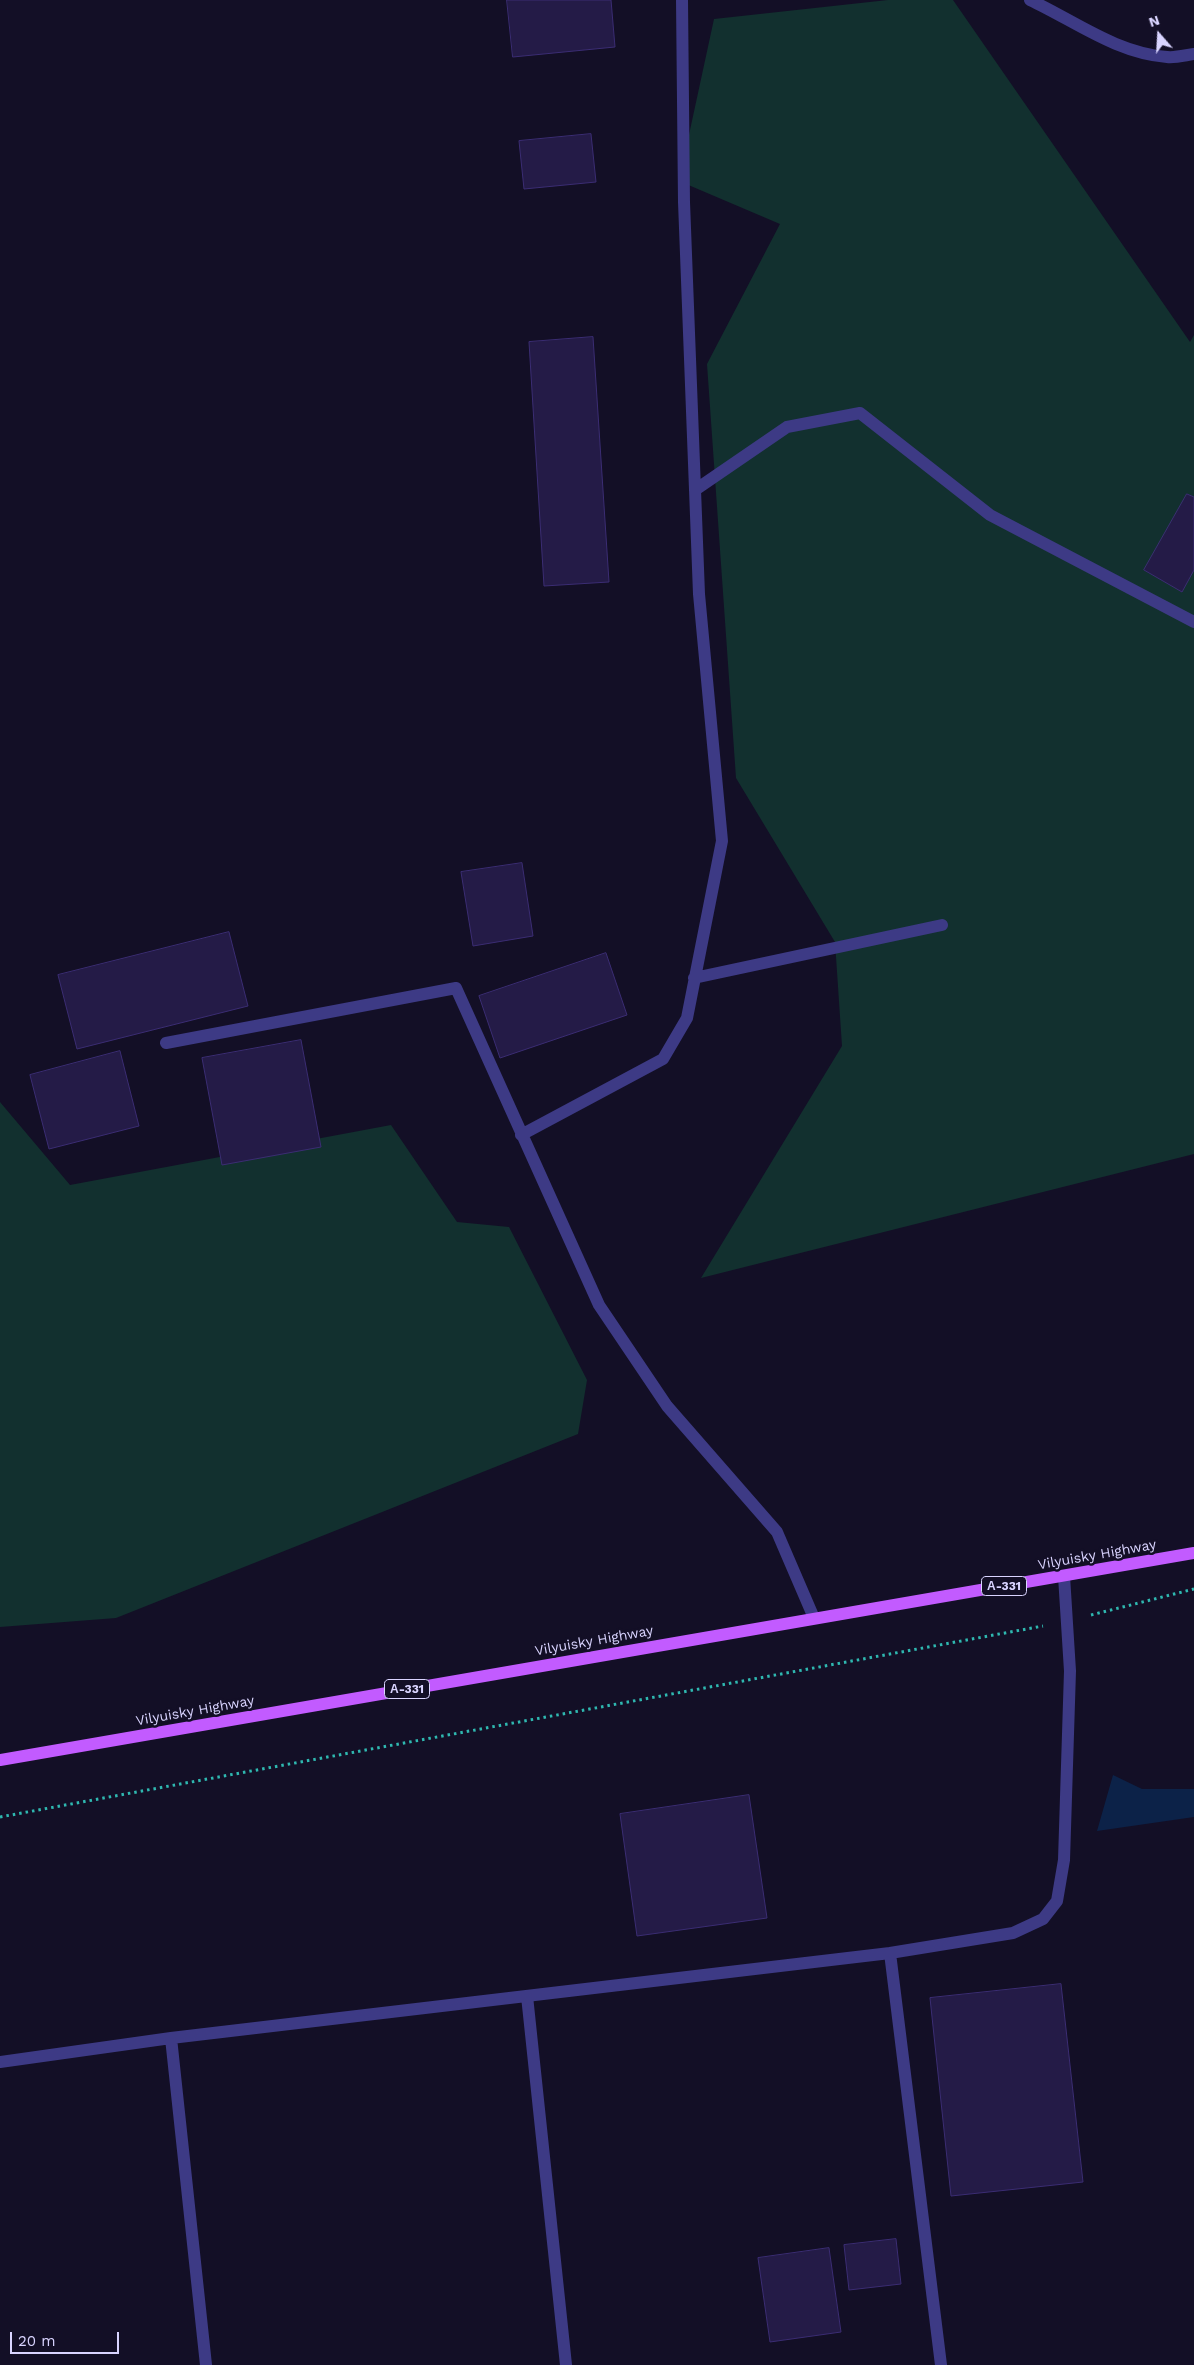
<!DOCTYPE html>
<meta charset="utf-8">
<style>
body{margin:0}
#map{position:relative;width:1194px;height:2365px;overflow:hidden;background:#130f26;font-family:"Work Sans",sans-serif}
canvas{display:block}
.north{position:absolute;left:1134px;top:10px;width:50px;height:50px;-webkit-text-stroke:4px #130f26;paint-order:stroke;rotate:341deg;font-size:14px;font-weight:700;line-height:20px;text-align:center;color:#d9d4ff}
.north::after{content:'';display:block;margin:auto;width:18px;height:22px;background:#d9d4ff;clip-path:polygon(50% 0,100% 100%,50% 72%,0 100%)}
.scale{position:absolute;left:10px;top:2332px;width:109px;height:22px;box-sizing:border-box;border:2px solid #d9d4ff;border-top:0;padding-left:6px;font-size:15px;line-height:18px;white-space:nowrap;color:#d9d4ff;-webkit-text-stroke:4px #130f26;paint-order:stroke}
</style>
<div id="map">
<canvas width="1194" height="2365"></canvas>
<div class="north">N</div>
<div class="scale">20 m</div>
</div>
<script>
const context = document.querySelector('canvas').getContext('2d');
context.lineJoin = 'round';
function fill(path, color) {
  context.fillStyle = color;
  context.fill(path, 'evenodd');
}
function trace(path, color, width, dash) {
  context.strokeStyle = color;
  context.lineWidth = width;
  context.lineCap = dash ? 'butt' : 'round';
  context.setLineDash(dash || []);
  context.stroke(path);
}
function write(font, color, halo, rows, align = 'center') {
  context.font = font + ' "Work Sans",sans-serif';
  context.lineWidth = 5;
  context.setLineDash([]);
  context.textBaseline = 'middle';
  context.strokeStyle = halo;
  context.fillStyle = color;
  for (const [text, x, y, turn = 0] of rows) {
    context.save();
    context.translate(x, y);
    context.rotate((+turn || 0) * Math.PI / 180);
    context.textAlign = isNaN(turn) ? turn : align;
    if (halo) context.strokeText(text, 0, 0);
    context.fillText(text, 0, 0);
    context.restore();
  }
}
fill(new Path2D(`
 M888,0H953L1190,342L1194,335V1154L701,1278L842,1046L835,942L736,778L707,364L780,224L679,181L714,19Z
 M0,1102L70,1185L391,1125L457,1222L509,1227L587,1380L578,1434L116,1618L0,1627Z`), '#12302f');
fill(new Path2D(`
 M1113,1775L1142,1789H1194V1817L1097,1831Z`), '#0c2248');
const building = new Path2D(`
 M507,0H611L615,47L513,57Z
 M591,134L596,182L524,189L519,141Z
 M593,337L609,582L544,586L529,342Z
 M1187,494L1194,497V570L1182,592L1144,570Z
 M522,863L533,936L473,946L461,872Z
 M229,932L248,1006L77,1049L58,975Z
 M606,953L627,1015L500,1058L479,996Z
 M301,1040L321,1147L222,1165L202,1058Z
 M120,1051L139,1126L49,1149L30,1075Z
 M749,1795L767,1918L637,1936L620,1814Z
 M1061,1984L1083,2182L951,2196L930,1998Z
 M896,2239L901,2284L849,2290L844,2245Z
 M829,2248L841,2332L770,2342L758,2258Z`);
fill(building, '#241b47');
trace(building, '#3b2d73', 1);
trace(new Path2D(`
 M1091,1615L1194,1589
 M0,1817L1043,1626`), '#2fb8b0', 3, [2.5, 4]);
trace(new Path2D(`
 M1030,0C1075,21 1116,53 1167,57C1176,58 1186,55 1194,54
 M695,490L787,427L860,413L990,515L1194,622
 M694,978L942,925
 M166,1043L456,988L599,1305L667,1406L777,1532L814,1618
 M521,1135L663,1059L687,1018L722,841L699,594L684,202L682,0`), '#3d3a85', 12);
trace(new Path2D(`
 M890,1953L1013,1933L1043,1919L1057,1901L1064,1860L1070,1671L1064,1576
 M527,1996L566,2365
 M171,2038L206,2365
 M0,2062L171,2038L890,1953L941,2365`), '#3d3a85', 12);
trace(new Path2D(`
 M0,1760L1194,1553`), '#c25bff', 12);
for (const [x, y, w] of [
 [1004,1586,45],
 [407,1689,45]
]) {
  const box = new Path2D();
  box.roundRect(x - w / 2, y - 9.5, w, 19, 4);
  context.fillStyle = '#130f26';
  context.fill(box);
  trace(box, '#d9d4ff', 1);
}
write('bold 12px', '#d9d4ff', null, [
 ["А-331",1004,1586],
 ["А-331",407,1689]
]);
write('14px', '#d9d4ff', '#130f26', [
 ["Vilyuisky Highway",1097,1555,-10],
 ["Vilyuisky Highway",594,1641,-10],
 ["Vilyuisky Highway",195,1711,-10]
]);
</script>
